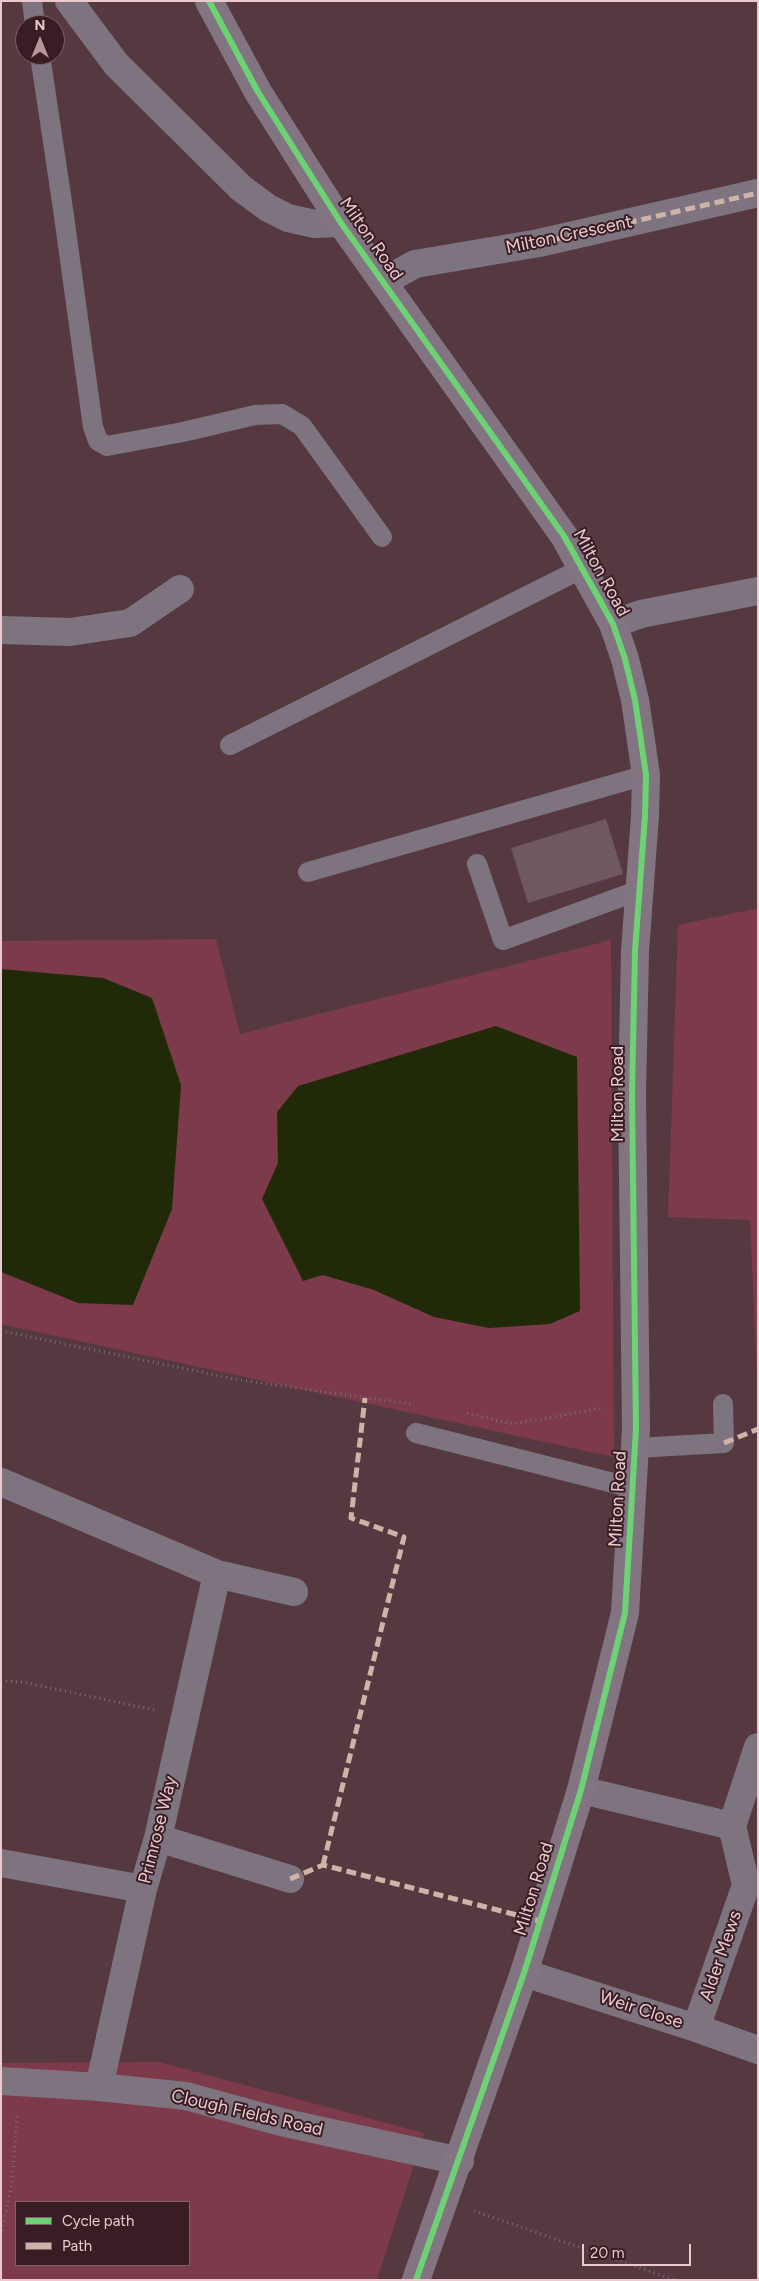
<!DOCTYPE html>
<style>
body{margin:0}
#map{position:relative;width:759px;height:2281px;overflow:hidden;background:#563940;font-family:Figtree,sans-serif}
canvas{display:block}
.frame{position:absolute;inset:0;border:2px solid #ecc9cf;pointer-events:none}
.legend{position:absolute;left:15px;top:2201px;width:175px;height:65px;box-sizing:border-box;background:#381e24;border:1px solid #806268;margin:0;padding:6px 9px;list-style:none;font-size:15px;color:#ecc9cf}
.legend li{display:flex;align-items:center;gap:10px;height:25px}
.legend b{width:25px;border:1px solid #806268}
.north{position:absolute;left:15px;top:15px;width:50px;height:50px;box-sizing:border-box;background:#381e24;border:1px solid #806268;border-radius:50%;rotate:0deg;font-size:14px;font-weight:700;line-height:20px;text-align:center;color:#ecc9cf}
.north::after{content:'';display:block;margin:auto;width:18px;height:22px;background:#b8979d;clip-path:polygon(50% 0,100% 100%,50% 72%,0 100%)}
.scale{position:absolute;left:582px;top:2244px;width:109px;height:22px;box-sizing:border-box;border:2px solid #ecc9cf;border-top:0;padding-left:6px;font-size:15px;line-height:18px;white-space:nowrap;color:#ecc9cf;-webkit-text-stroke:4px #381e24;paint-order:stroke}
</style>
<div id="map">
<canvas width="759" height="2281"></canvas>
<div class="frame"></div>
<ul class="legend">
<li><b style="height:6px;background:#6cd273"></b>Cycle path</li>
<li><b style="height:6px;background:#ceb3a9"></b>Path</li>
</ul>
<div class="north">N</div>
<div class="scale">20 m</div>
</div>
<script>
const context = document.querySelector('canvas').getContext('2d');
context.lineJoin = 'round';
function fill(path, color) {
  context.fillStyle = color;
  context.fill(path, 'evenodd');
}
function trace(path, color, width, dash) {
  context.strokeStyle = color;
  context.lineWidth = width;
  context.lineCap = dash ? 'butt' : 'round';
  context.setLineDash(dash || []);
  context.stroke(path);
}
function write(font, color, halo, rows, align = 'center') {
  context.font = font + ' Figtree,sans-serif';
  context.lineWidth = 4;
  context.setLineDash([]);
  context.textBaseline = 'middle';
  context.strokeStyle = halo;
  context.fillStyle = color;
  for (const [text, x, y, turn = 0] of rows) {
    context.save();
    context.translate(x, y);
    context.rotate((+turn || 0) * Math.PI / 180);
    context.textAlign = isNaN(turn) ? turn : align;
    if (halo) context.strokeText(text, 0, 0);
    context.fillText(text, 0, 0);
    context.restore();
  }
}
fill(new Path2D(`
 M758,908V1400L750,1220L668,1217L678,925Z
 M216,939L240,1034L611,940L614,1457L1,1324V941Z
 M159,2062L424,2133L377,2280H1V2063ZM16,2202H189V2265H16Z`), '#7c3a4b');
fill(new Path2D(`
 M1,969L103,978L152,998L181,1085L172,1209L133,1305L78,1303L1,1272Z
 M496,1026L577,1057L580,1311L550,1324L489,1328L434,1317L374,1290L323,1275L303,1281L262,1199L278,1163L277,1112L298,1086Z`), '#212a08');
fill(new Path2D(`
 M606,819L623,874L528,903L511,848Z`), '#6f5861');
trace(new Path2D(`
 M1,1331L240,1380L411,1404
 M467,1413L513,1424L603,1408
 M1,1681L22,1682L155,1710
 M474,2211L675,2280
 M1,2236L12,2183L17,2115`), '#7a6e75', 3, [1, 4]);
trace(new Path2D(`
 M32,1L35,25
 M40,55L63,209L93,427L98,441L107,446L183,432L255,415L282,414L302,426L382,537
 M230,745L583,568
 M477,864L503,940L640,890
 M308,872L646,775
 M416,1433L633,1488
 M635,1448L724,1443L723,1404`), '#7d747f', 20);
trace(new Path2D(`
 M69,1L116,64L241,188L268,208L288,218L315,224L341,223
 M383,282L415,264L539,243L758,193
 M613,624L641,614L758,591
 M1,630L70,632L130,623L180,589
 M1,1482L217,1574L294,1592
 M581,1790L732,1826L746,1885L696,2028
 M732,1826L758,1747
 M158,1838L290,1879
 M1,1863L143,1889
 M524,1973L696,2028L758,2050
 M1,2081L99,2087L186,2096L281,2122L460,2161
 M99,2087L143,1889L158,1838L217,1574`), '#7d747f', 28);
trace(new Path2D(`
 M209,1L258,92L341,223L564,536L613,624L625,659L635,700L646,775L645,816L635,951L632,1094L636,1429L625,1613L581,1790L524,1973L416,2280`), '#827581', 28);
trace(new Path2D(`
 M539,243L758,193
 M724,1443L758,1429
 M323,1865L404,1537L351,1518L365,1398
 M290,1879L323,1865L540,1921`), '#ceb3a9', 5, [10, 5]);
trace(new Path2D(`
 M209,1L258,92L341,223L564,536L613,624L625,659L635,700L646,775L645,816L635,951L632,1094L636,1429L625,1613L581,1790L524,1973L416,2280`), '#6cd273', 6);
write('18px', '#ecc9cf', '#381e24', [
 ["Milton Crescent",569,235,-12],
 ["Milton Road",371,239,55],
 ["Milton Road",601,573,61],
 ["Milton Road",618,1094,-90],
 ["Milton Road",618,1499,-87],
 ["Primrose Way",158,1830,-76],
 ["Milton Road",534,1889,-73],
 ["Alder Mews",721,1956,-71],
 ["Weir Close",641,2010,18],
 ["Clough Fields Road",247,2113,13]
]);
</script>
